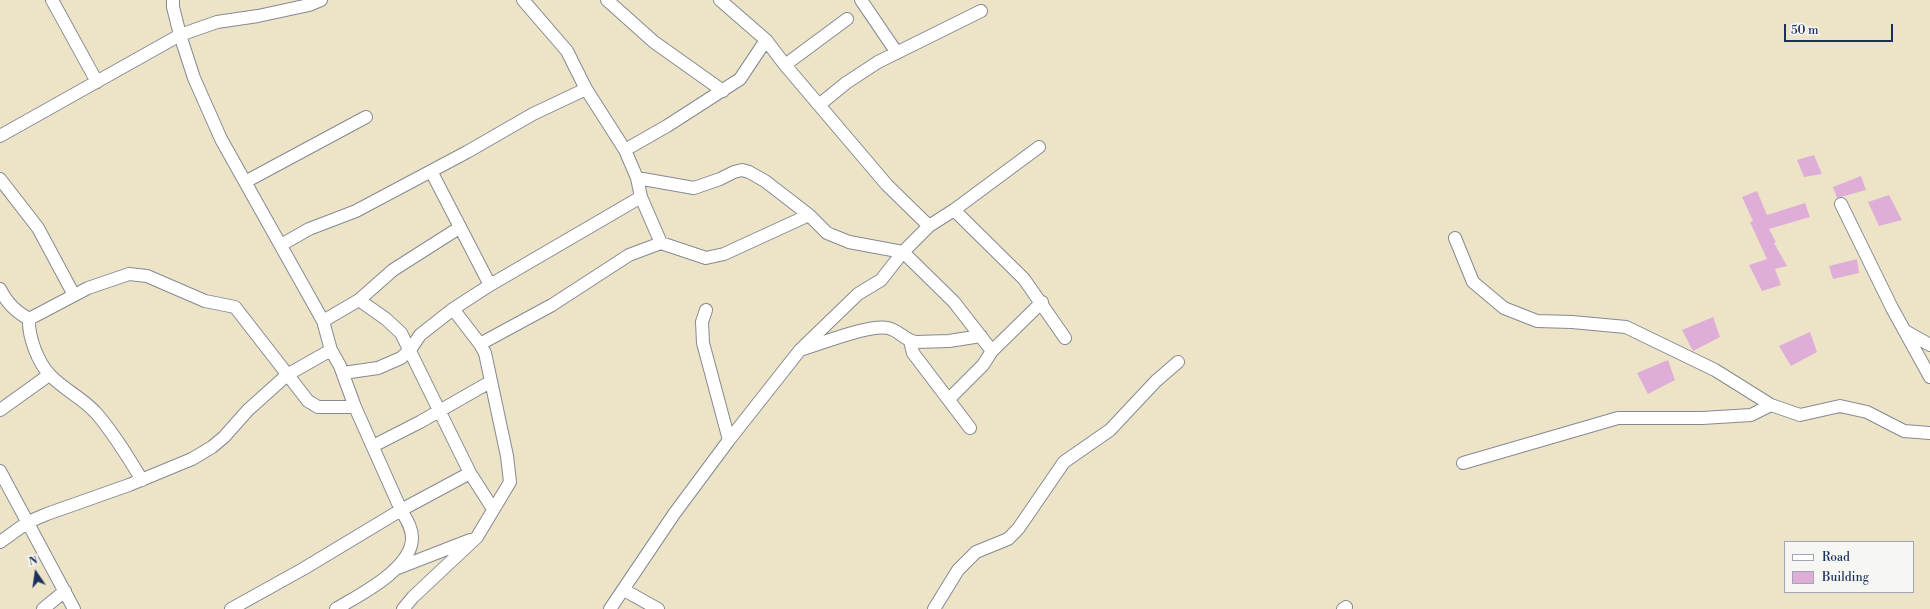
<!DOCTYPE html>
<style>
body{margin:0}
#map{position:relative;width:1930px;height:609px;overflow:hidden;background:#ede4c7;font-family:"Libre Bodoni",serif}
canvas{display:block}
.legend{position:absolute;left:1784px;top:541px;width:130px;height:52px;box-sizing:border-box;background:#f6f6f2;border:1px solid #9ea6b7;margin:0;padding:5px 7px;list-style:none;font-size:12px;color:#1b2f5e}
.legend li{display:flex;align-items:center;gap:8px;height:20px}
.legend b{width:20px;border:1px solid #9ea6b7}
.north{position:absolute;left:16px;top:553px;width:40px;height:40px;-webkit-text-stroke:3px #f6f6f2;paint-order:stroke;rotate:347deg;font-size:11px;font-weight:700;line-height:16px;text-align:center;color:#1b2f5e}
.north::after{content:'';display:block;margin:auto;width:14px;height:18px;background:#1b2f5e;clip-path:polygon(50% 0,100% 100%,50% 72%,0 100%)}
.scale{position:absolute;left:1784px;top:24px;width:109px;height:18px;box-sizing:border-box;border:2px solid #1b2f5e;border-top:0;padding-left:5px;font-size:12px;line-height:14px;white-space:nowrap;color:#1b2f5e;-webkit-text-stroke:3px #f6f6f2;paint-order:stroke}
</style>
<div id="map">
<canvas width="1930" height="609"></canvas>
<ul class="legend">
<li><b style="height:5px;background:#fff"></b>Road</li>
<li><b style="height:11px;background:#deaed8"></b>Building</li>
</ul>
<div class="north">N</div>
<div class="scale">50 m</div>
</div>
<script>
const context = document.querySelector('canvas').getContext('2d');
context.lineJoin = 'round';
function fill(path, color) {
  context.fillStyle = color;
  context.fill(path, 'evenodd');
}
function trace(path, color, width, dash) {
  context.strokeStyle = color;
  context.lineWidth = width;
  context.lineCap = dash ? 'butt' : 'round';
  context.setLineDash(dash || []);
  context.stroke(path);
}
fill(new Path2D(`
 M1814,155L1822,174L1804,177L1797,160Z
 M1861,176L1866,190L1837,198L1833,187Z
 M1757,191L1767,215L1805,203L1810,217L1769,229L1776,242L1774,243L1787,266L1775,269L1781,285L1762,291L1749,265L1767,259L1750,222L1753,221L1742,197Z
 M1889,195L1902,220L1879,226L1868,202Z
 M1857,259L1859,273L1833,279L1829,266Z
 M1713,317L1720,337L1693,351L1682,330Z
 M1810,332L1817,352L1791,366L1779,346Z
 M1668,360L1675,380L1648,394L1637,373Z`), '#deaed8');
const street = new Path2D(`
 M52,0L97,82
 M173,0V7L180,35L194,78L221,139L323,321L331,350L340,366L355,407L401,510C406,519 412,527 412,538C412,569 359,595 336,609
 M523,0L567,51L586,89L625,150L637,178L641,197L661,243
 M607,0L654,42L723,91
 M720,0L766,40L785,65L887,185L929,226
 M861,0L897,53
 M785,65L847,19
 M819,105L846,83L878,62L981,11
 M0,136L180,35L217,22L258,16L309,5L321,0
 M625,150L667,126L740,79L766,40
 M431,171L490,285
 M637,178L694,188L720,179L734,172L742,170L749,172L765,181L809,215L827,233L849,242L903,252L954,302L992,351
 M0,179L38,228L74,295
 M245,182L366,117
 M1841,204L1892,308L1930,377
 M954,210L1024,279L1065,338
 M1455,238L1473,282L1504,308L1537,321L1572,322L1626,327L1715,370L1771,405L1800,415L1840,406L1867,412L1904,431L1930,433
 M281,245L309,229L356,211L467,152L533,114L586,89
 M0,289C7,303 15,311 29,319
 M359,300L386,319L401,333L470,473L493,509
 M706,310L702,322L703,343L729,440
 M29,319L88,288L129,274L147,276L205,301L235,307L308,401L318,407H355
 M29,319C28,336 38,363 50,375C64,390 83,398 97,414C114,434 128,457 142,480
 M323,321L359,300L393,270L459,228
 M1907,332L1930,345
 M910,341L913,353L970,428
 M480,344L552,305L629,255L661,243L706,258L724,254L809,215
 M803,349C823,343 870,324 888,328C898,330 905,340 915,342L949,341L981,336
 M343,373L378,368L401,358L410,350L420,335L453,309L490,285L641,197
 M949,399L983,365L992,351L1042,302
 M0,410L49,375
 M373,446L420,422L490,382
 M1463,463L1618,418H1702L1751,415L1771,405
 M0,471L74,609
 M0,542L28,522L47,514L129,485L192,459L212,447L224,437L248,410L287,375L331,350
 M398,568L470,540
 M624,590L658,609
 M43,609L65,591
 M231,609L303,569L401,510L470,473
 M403,609L413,597L477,537L510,482L507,456L485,353L480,344L453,309
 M610,609L674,514L729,440L800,350L858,294L881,280L903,252L929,226L954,210L1039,147
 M934,609L958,570L976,552L1008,539L1018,529L1064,462L1110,430L1156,381L1178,362
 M1343,609L1346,607`);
trace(street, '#848a92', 14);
trace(street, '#fff', 12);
</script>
